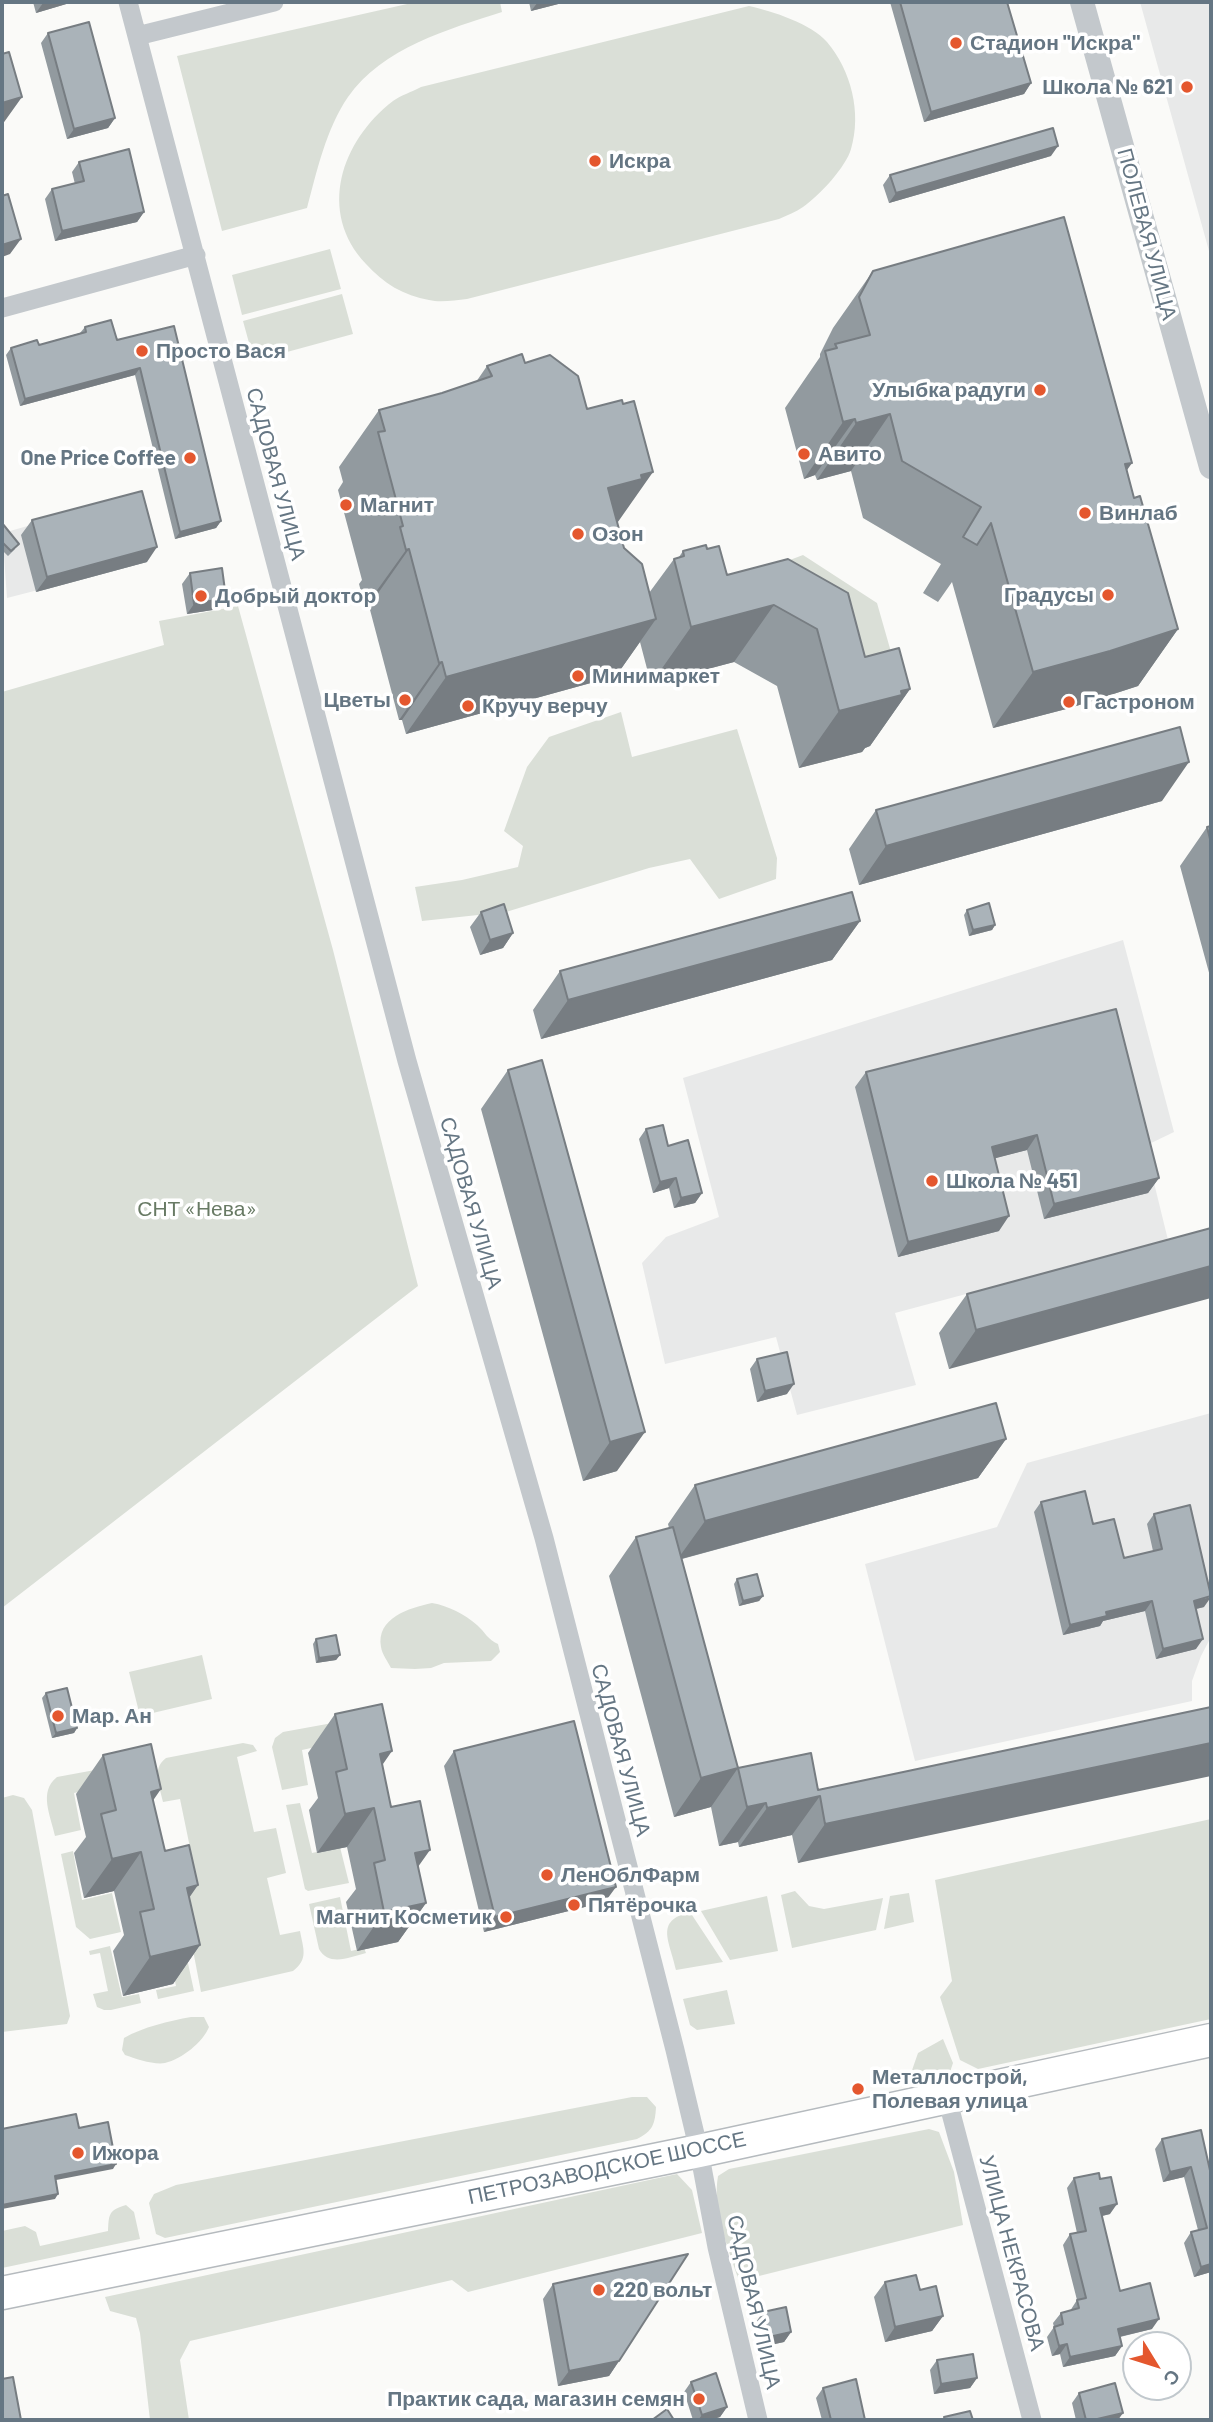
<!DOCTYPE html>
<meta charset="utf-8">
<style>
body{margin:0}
#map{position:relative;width:1213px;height:2422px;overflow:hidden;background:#fafaf8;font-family:Barlow,sans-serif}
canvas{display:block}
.frame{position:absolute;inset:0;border:4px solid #657683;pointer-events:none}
.north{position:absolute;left:1122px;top:2331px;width:70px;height:70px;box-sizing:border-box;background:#fff;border:2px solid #c1c8cd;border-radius:50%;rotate:128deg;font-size:19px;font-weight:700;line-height:28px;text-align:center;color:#657683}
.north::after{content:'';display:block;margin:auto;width:24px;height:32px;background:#e4572e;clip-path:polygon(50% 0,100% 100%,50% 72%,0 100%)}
</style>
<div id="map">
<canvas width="1213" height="2422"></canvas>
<div class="frame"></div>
<div class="north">С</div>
</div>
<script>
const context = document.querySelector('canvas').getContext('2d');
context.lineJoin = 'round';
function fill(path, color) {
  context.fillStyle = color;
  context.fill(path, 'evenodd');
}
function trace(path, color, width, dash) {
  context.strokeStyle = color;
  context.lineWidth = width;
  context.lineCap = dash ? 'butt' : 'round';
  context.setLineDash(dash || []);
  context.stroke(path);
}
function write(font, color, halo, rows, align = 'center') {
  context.font = font + ' Barlow,sans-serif';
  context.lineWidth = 7;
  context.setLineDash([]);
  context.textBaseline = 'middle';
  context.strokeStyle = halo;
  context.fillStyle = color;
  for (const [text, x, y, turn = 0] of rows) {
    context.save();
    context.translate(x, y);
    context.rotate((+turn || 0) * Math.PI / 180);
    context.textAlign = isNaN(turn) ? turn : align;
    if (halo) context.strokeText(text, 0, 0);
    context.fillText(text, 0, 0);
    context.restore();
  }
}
fill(new Path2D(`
 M1140,2H1211V250L1209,251Z
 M129,497L147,562L7,598L2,529L3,533Z
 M1123,940L1174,1132L1145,1146L1168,1240L895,1313L916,1385L797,1415L776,1337L665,1364L642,1263L666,1237L719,1217L683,1078Z
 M1211,1413V1637L1201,1656L1192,1681V1701L915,1761L865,1564L997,1527L1027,1463Z`), '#e8e9e9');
fill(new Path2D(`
 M416,2H500L502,12C449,29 382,48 348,97C326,129 317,171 307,208L222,231L177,56Z
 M749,6C772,11 812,24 827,42C851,70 862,113 851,149C846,167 819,196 803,207C796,212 787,215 779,219L467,299C455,300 441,303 429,300C404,296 383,283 366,264C317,212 341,141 393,101C401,95 412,92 421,87Z
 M330,249L341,289L242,315L232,275Z
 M342,294L353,334L254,361L243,321Z
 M803,555L877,603L893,659L851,671L761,571Z
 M238,606L333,950L418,1286L2,1608V692L164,645L159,621Z
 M621,712L632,757L737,729L777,858L776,879L719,899L690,859L649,868L506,912L422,921L415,887L462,880L518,867L523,846L504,831L527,767L549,737Z
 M432,1603C449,1606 464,1614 477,1625C485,1632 488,1640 498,1644L500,1652L491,1661L444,1663L431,1668L415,1669L391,1668C388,1662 382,1654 381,1647C376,1618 409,1608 432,1603Z
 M202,1655L212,1699L140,1716L129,1672Z
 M349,1720L352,1739L302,1750L308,1785L282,1790L272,1747L275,1738L283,1732Z
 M243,1743L253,1745L257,1751L237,1757L254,1832L276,1828L286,1873L267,1878L280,1935L300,1931C303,1948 309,1959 293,1971L201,1992L188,1924L179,1925L195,1872L180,1799L163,1802C160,1787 151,1769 166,1758Z
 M122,1765L124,1781L74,1793L81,1830L55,1836C51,1816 38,1792 57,1777Z
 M13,1795L24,1798L32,1810L70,2016L67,2024L2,2032V1798Z
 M300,1803L312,1853L340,1847L349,1883L308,1891L305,1889L286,1805Z
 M1211,1819V2019L978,2069L960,2060L940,1997L952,1981L935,1880Z
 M73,1851L82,1900L112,1893L121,1932L90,1939L76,1927L61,1854Z
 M795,1891L809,1906L824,1909L883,1898L876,1930L792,1948L781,1895Z
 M909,1893L914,1922L884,1929L890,1896Z
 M767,1896L778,1951L730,1960L701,1911Z
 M340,1897L351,1951L364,1948L366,1953C350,1957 329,1967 319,1949L309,1904Z
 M690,1912L723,1962L676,1970C670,1941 654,1921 690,1912Z
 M183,1940L194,1991L158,1999L156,1990L176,1986L167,1943Z
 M110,1946L122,1997L139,1994L141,2003L111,2010H104L97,2007L93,1994L108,1991L100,1953L90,1955L89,1951Z
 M727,1990L735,2024L697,2030L690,2025L683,1999Z
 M191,2017H204L209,2027C203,2042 182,2059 165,2063C154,2065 136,2059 125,2055L122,2050L124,2038C143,2027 169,2021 191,2017Z
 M943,2039L953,2063L950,2072L910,2076L918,2053Z
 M632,2097H647L656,2107C655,2124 653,2131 637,2139L165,2238L156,2234L149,2203L154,2194L176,2185Z
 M929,2129L939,2132L954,2172L963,2225L739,2281C728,2247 712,2211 718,2176L729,2169Z
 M677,2174L692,2190L702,2233L468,2292L452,2280L190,2341L180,2360L189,2420H150L140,2333L136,2318L110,2311L105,2297Z
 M126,2205L134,2212L140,2239L2,2268V2231L25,2226L36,2232L40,2246L108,2231C109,2215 108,2210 126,2205Z`), '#dadfd7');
const primary = new Path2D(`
 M2,2293L699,2151L1211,2040`);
trace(primary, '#b5babe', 35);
trace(new Path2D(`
 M128,2L407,1061L544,1538L675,2050L699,2151L717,2247L758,2420
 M137,36L274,2
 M2,308L196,255
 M947,2098L1032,2420`), '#c3c8cc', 19);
trace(new Path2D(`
 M1082,2L1211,467`), '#c3c8cc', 24);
trace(primary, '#fff', 32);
fill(new Path2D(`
 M33,2H73L36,13Z
 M529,2H566L531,11Z
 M890,2H1007L1031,83L1024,94L924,122Z
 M48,33L115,118L108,128L67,139L41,43Z
 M1051,156L889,203L883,185L890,175Z
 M79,162L144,212L137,222L55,241L45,199L52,189L75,184L72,172Z
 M873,271L1127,470L1134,498L1178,629L1138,686L1070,708L993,728L952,582L938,602L923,593L941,564L863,518L851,471L817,480L815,475L804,479L785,408L820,357V354L833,328Z
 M174,326L221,521L216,528L175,539L135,375L20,406L6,355L11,348L39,345L80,333L85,327L117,340Z
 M525,363L617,523L624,548L649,593L674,559L679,557L683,551L707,549L727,575L865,657L910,689L870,746L865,748L862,752L799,768L777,686L734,662L651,684L640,642L616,676L406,734L402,720H399L369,606L365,607L359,584L362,580L338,490L343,482L339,467L379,410L442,393L476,382L487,366Z
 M32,520L147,562L36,592L21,535Z
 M2,523L15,549L8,556L2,550Z
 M190,573L219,609L187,614L182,584Z
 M1162,801L859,885L849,849L876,810Z
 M1211,826V980L1180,866L1207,827Z
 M967,910L995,925L992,930L969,936L964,915Z
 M481,912L513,933L503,948L480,955L470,927Z
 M860,921L832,960L541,1039L533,1010L560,971Z
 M542,1060L617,1471L583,1481L481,1109L508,1070Z
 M866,1072L1159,1178L1148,1193L1044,1219L1027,1150L995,1158L999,1231L898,1257L855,1087Z
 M646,1129L668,1146L702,1193L695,1203L674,1208L669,1188L653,1193L639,1139Z
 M1211,1228L949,1369L939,1333L967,1294Z
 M757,1359L787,1394L757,1402L750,1369Z
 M1006,1439L978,1478L682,1559L738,1768L818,1790L1211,1707L798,1863L792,1835L739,1847L738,1842L719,1846L711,1807L674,1817L609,1576L636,1537L669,1528L668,1524L695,1485Z
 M1041,1502L1093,1524L1124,1558L1153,1551L1147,1524L1154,1514L1204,1607L1196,1609V1649L1156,1659L1145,1611L1103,1621L1100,1626L1063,1635L1034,1512Z
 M737,1579L763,1596L759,1601L739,1606L734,1584Z
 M316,1639L340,1655L336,1660L316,1663L313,1644Z
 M46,1693L77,1728L74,1733L52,1738L42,1698Z
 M335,1714L382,1766L391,1807L418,1867L426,1903L398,1942L357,1951L346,1902L356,1889L347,1847L317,1853L309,1810L318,1798L308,1753Z
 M454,1751L605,1902L484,1932L444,1766Z
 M103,1755L153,1801L165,1851L189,1898L200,1945L173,1984L123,1996L113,1951L124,1935L114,1891L84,1898L74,1853L86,1837L76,1794Z
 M1201,2130L1211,2272L1194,2277L1184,2243L1191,2232L1198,2230L1184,2177L1163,2182L1155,2149L1162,2139Z
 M1074,2178L1110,2214L1102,2216L1120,2291L1152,2329L1120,2337L1122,2346L1115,2356L1063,2367L1060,2354L1052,2356L1047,2337L1054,2327L1053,2323L1061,2313L1070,2311L1077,2300L1063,2245L1070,2234L1077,2233L1067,2188Z
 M885,2282L920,2290L943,2316L932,2331L885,2342L874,2297Z
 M553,2284L619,2361L609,2376L558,2386L543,2299Z
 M763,2312L791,2332L784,2342L761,2347L756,2322Z
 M937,2360L977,2378L970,2388L934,2394L930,2370Z
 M691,2382L727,2407L720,2417L710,2420H693L684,2392Z
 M823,2388L865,2420H822L816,2398Z
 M1079,2393L1118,2420H1076L1072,2403Z`), '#929a9f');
fill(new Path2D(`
 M47,2H73L36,13L43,3Z
 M538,2H566L531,11Z
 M1031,83L1024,94L924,122L931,112Z
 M22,97L2,125V126V103Z
 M115,118L108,128L67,139L74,129Z
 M1058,146L1051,156L889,203L896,193Z
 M144,212L137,222L55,241L62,231Z
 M21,239L10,254L2,257V245Z
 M140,368L135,375L20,406L25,399Z
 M890,414L851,471L817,480L856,423Z
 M855,419L815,475L804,479L843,422Z
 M1132,463L1092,520L1125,464Z
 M653,472L613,529L608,488L641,475Z
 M221,521L216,528L175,539L180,532Z
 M157,547L147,562L36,592L47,577Z
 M409,549L369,606L365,607L406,550Z
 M226,598L219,609L187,614L194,604Z
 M774,605L734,662L651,684L691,627Z
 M656,619L616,676L406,734L446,677Z
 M1178,629L1138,686L1070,708L993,728L1033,672Z
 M442,662L402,720H399L439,663Z
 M910,689L870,746L865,748L862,752L799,768L839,711Z
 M1189,762L1162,801L859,885L886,846Z
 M860,921L832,960L541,1039L568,1000Z
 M995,925L992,930L969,936L973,930Z
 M513,933L503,948L480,955L490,940Z
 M1037,1135L1027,1150L981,1162L992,1147Z
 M676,1178L669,1188L653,1193L660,1182Z
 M1159,1178L1148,1193L1044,1219L1054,1204Z
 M702,1193L695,1203L674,1208L681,1198Z
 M1009,1216L999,1231L898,1257L908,1242Z
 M1211,1266V1298L949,1369L976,1330Z
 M794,1384L787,1394L757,1402L765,1391Z
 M645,1432L617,1471L583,1481L610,1442Z
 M1006,1439L978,1478L677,1560L705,1521Z
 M763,1596L759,1601L739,1606L743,1601Z
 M1211,1597L1204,1607L1187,1611L1194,1601Z
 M1152,1601L1145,1611L1103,1621L1100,1626L1063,1635L1070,1625L1106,1612Z
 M1203,1639L1196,1649L1156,1659L1163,1649Z
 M340,1655L336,1660L316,1663L319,1658Z
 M77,1728L74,1733L52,1738L56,1733Z
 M1211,1743V1776L798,1863L825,1824Z
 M392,1751L365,1790L380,1754Z
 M738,1768L711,1807L674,1817L701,1778Z
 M161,1789L134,1828L151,1792Z
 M820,1796L792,1835L739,1847L767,1808Z
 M766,1803L738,1842L719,1846L747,1807Z
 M374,1808L347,1847L317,1853L345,1814Z
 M430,1850L403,1888L415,1853Z
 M141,1852L114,1891L84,1898L112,1859Z
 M198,1885L171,1924L187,1888Z
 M616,1887L605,1902L484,1932L495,1917Z
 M426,1903L398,1942L357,1951L384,1912Z
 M200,1945L173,1984L123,1996L150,1957Z
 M116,2164L113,2169L51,2181L55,2176Z
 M1191,2167L1184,2177L1163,2182L1170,2172Z
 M58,2194L55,2199L2,2209V2205Z
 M1117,2204L1110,2214L1093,2218L1100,2208Z
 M1211,2264V2272L1194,2277L1201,2267Z
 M943,2316L932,2331L885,2342L895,2327Z
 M1159,2319L1152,2329L1110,2339L1118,2329Z
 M791,2332L784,2342L761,2347L769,2337Z
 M1067,2344L1060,2354L1052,2356L1059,2346Z
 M1122,2346L1115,2356L1063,2367L1070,2357Z
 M619,2361L609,2376L558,2386L569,2371Z
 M977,2378L970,2388L934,2394L941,2384Z
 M727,2407L720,2417L710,2420H698L702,2415Z
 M1123,2413L1118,2420H1093Z`), '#777d82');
const building = new Path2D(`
 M900,2H1007L1031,83L931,112Z
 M89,22L115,118L74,129L48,33Z
 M9,52L22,97L2,103V54Z
 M1053,128L1058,146L896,193L890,175Z
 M129,149L144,212L62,231L52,189L84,181L79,162Z
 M8,194L21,239L2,245V196Z
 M1064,217L1132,463L1125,464L1134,498L1140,496L1178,629L1110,651L1033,672L991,523L977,545L963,537L981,507L902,461L890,414L856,423L855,419L843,422L825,351L837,348L835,344L870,335L859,297L873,271Z
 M111,320L117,340L174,326L221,521L180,532L140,368L25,399L11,348L37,340L39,345L86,332L85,327Z
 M522,354L525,363L550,355L578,376L587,409L622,400L623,404L634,401L653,472L641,475L642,479L608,488L624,548L642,564L656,619L446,677L442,662L439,663L409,549L406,550L400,527L403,526L378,432L385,431L379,410L442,393L492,376L487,366Z
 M142,491L157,547L47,577L32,520Z
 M2,523L19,544L11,551L2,542Z
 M706,545L707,549L719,546L727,575L788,559L848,593L865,657L899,648L910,689L901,691L902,695L839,711L817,629L774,605L691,627L674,559L684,556L683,551Z
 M222,568L226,598L194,604L190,573Z
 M1180,727L1189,762L886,846L876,810Z
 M1211,826V843L1207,827Z
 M852,892L860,921L568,1000L560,971Z
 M989,903L995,925L973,930L967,910Z
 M504,904L513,933L490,940L481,912Z
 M1116,1009L1159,1178L1054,1204L1037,1135L992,1147L1009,1216L908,1242L866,1072Z
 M542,1060L645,1432L610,1442L508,1070Z
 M663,1125L668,1146L688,1140L702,1193L681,1198L676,1178L660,1182L646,1129Z
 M1211,1228V1266L976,1330L967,1294Z
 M787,1352L794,1384L765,1391L757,1359Z
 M996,1403L1006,1439L705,1521L695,1485Z
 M1085,1491L1093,1524L1114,1519L1124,1558L1162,1549L1154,1514L1190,1505L1211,1596L1194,1601L1203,1639L1163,1649L1152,1601L1106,1612L1107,1616L1070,1625L1041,1502Z
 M673,1527L738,1768L701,1778L636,1537Z
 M757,1574L763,1596L743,1601L737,1579Z
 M336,1635L340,1655L319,1658L316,1639Z
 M67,1688L77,1728L56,1733L46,1693Z
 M382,1704L392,1751L380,1754L391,1807L420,1801L430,1850L415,1853L426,1903L384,1912L374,1863L385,1860L374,1808L345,1814L336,1772L347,1769L335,1714Z
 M1211,1707V1743L825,1824L820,1796L767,1808L766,1803L747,1807L738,1768L811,1753L818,1790Z
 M574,1721L616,1887L495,1917L454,1751Z
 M151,1744L161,1789L151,1792L165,1851L189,1845L198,1885L187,1888L200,1945L150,1957L140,1912L154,1909L141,1852L112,1859L101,1814L116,1810L103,1755Z
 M76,2114L79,2128L108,2122L116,2164L55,2176L58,2194L2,2205V2129Z
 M1201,2130L1211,2175V2264L1201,2267L1191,2232L1207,2228L1191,2167L1170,2172L1162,2139Z
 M1099,2173L1100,2179L1111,2177L1117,2204L1100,2208L1120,2291L1150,2283L1159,2319L1118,2329L1122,2346L1070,2357L1067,2344L1059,2346L1054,2327L1063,2324L1061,2313L1079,2308L1077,2300L1086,2298L1070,2234L1086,2231L1074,2178Z
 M688,2254L619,2361L569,2371L553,2284Z
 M916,2275L920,2290L936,2286L943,2316L895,2327L885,2282Z
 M786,2307L791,2332L769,2337L763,2312Z
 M973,2354L977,2378L941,2384L937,2360Z
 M716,2373L727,2407L702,2415L691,2382Z
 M13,2377L21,2420H2V2379Z
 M856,2379L865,2420H831L823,2388Z
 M1115,2383L1123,2413L1093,2420H1086L1079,2393Z
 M667,2409L674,2420H652Z
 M970,2411L973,2420H945L944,2417Z`);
fill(building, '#aab3b9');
trace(building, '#777d82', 2);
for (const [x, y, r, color] of [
 [956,43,7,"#e4572e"],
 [1187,87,7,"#e4572e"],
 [595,161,7,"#e4572e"],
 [142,351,7,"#e4572e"],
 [1040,390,7,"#e4572e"],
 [804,454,7,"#e4572e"],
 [190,458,7,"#e4572e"],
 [346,505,7,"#e4572e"],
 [1085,513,7,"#e4572e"],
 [578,534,7,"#e4572e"],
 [1108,595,7,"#e4572e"],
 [201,596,7,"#e4572e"],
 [578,676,7,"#e4572e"],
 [405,700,7,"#e4572e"],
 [1069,702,7,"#e4572e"],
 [468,706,7,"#e4572e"],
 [932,1181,7,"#e4572e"],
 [58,1716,7,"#e4572e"],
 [547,1875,7,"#e4572e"],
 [574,1905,7,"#e4572e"],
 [506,1917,7,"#e4572e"],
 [858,2089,7,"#e4572e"],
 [78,2153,7,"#e4572e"],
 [599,2290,7,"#e4572e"],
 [699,2399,7,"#e4572e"]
]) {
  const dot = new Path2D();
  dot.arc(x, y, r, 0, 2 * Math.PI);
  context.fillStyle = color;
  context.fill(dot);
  trace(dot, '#fff', 2.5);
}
write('bold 21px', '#657683', '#fff', [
 ["Стадион \"Искра\"",970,43],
 ["Школа № 621",1173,87,"right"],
 ["Искра",609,161],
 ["Просто Вася",156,351],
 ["Улыбка радуги",1026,390,"right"],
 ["Авито",818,454],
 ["One Price Coffee",176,458,"right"],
 ["Магнит",360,505],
 ["Винлаб",1099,513],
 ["Озон",592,534],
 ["Градусы",1094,595,"right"],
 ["Добрый доктор",215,596],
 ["Минимаркет",592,676],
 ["Цветы",391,700,"right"],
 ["Гастроном",1083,702],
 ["Кручу верчу",482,706],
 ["Школа № 451",946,1181],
 ["Мар. Ан",72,1716],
 ["ЛенОблФарм",561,1875],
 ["Пятёрочка",588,1905],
 ["Магнит Косметик",492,1917,"right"],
 ["Металлострой,",872,2077],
 ["Полевая улица",872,2101],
 ["Ижора",92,2153],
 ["220 вольт",613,2290],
 ["Практик сада, магазин семян",685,2399,"right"]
], 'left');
write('21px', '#657683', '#fff', [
 ["ПОЛЕВАЯ УЛИЦА",1147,234,75],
 ["САДОВАЯ УЛИЦА",276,474,75],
 ["САДОВАЯ УЛИЦА",471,1203,74],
 ["САДОВАЯ УЛИЦА",621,1750,75],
 ["ПЕТРОЗАВОДСКОЕ ШОССЕ",607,2168,-12],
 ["УЛИЦА НЕКРАСОВА",1012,2253,75],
 ["САДОВАЯ УЛИЦА",754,2302,77]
]);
write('21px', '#687a64', '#fff', [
 ["СНТ «Нева»",197,1209]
]);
</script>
